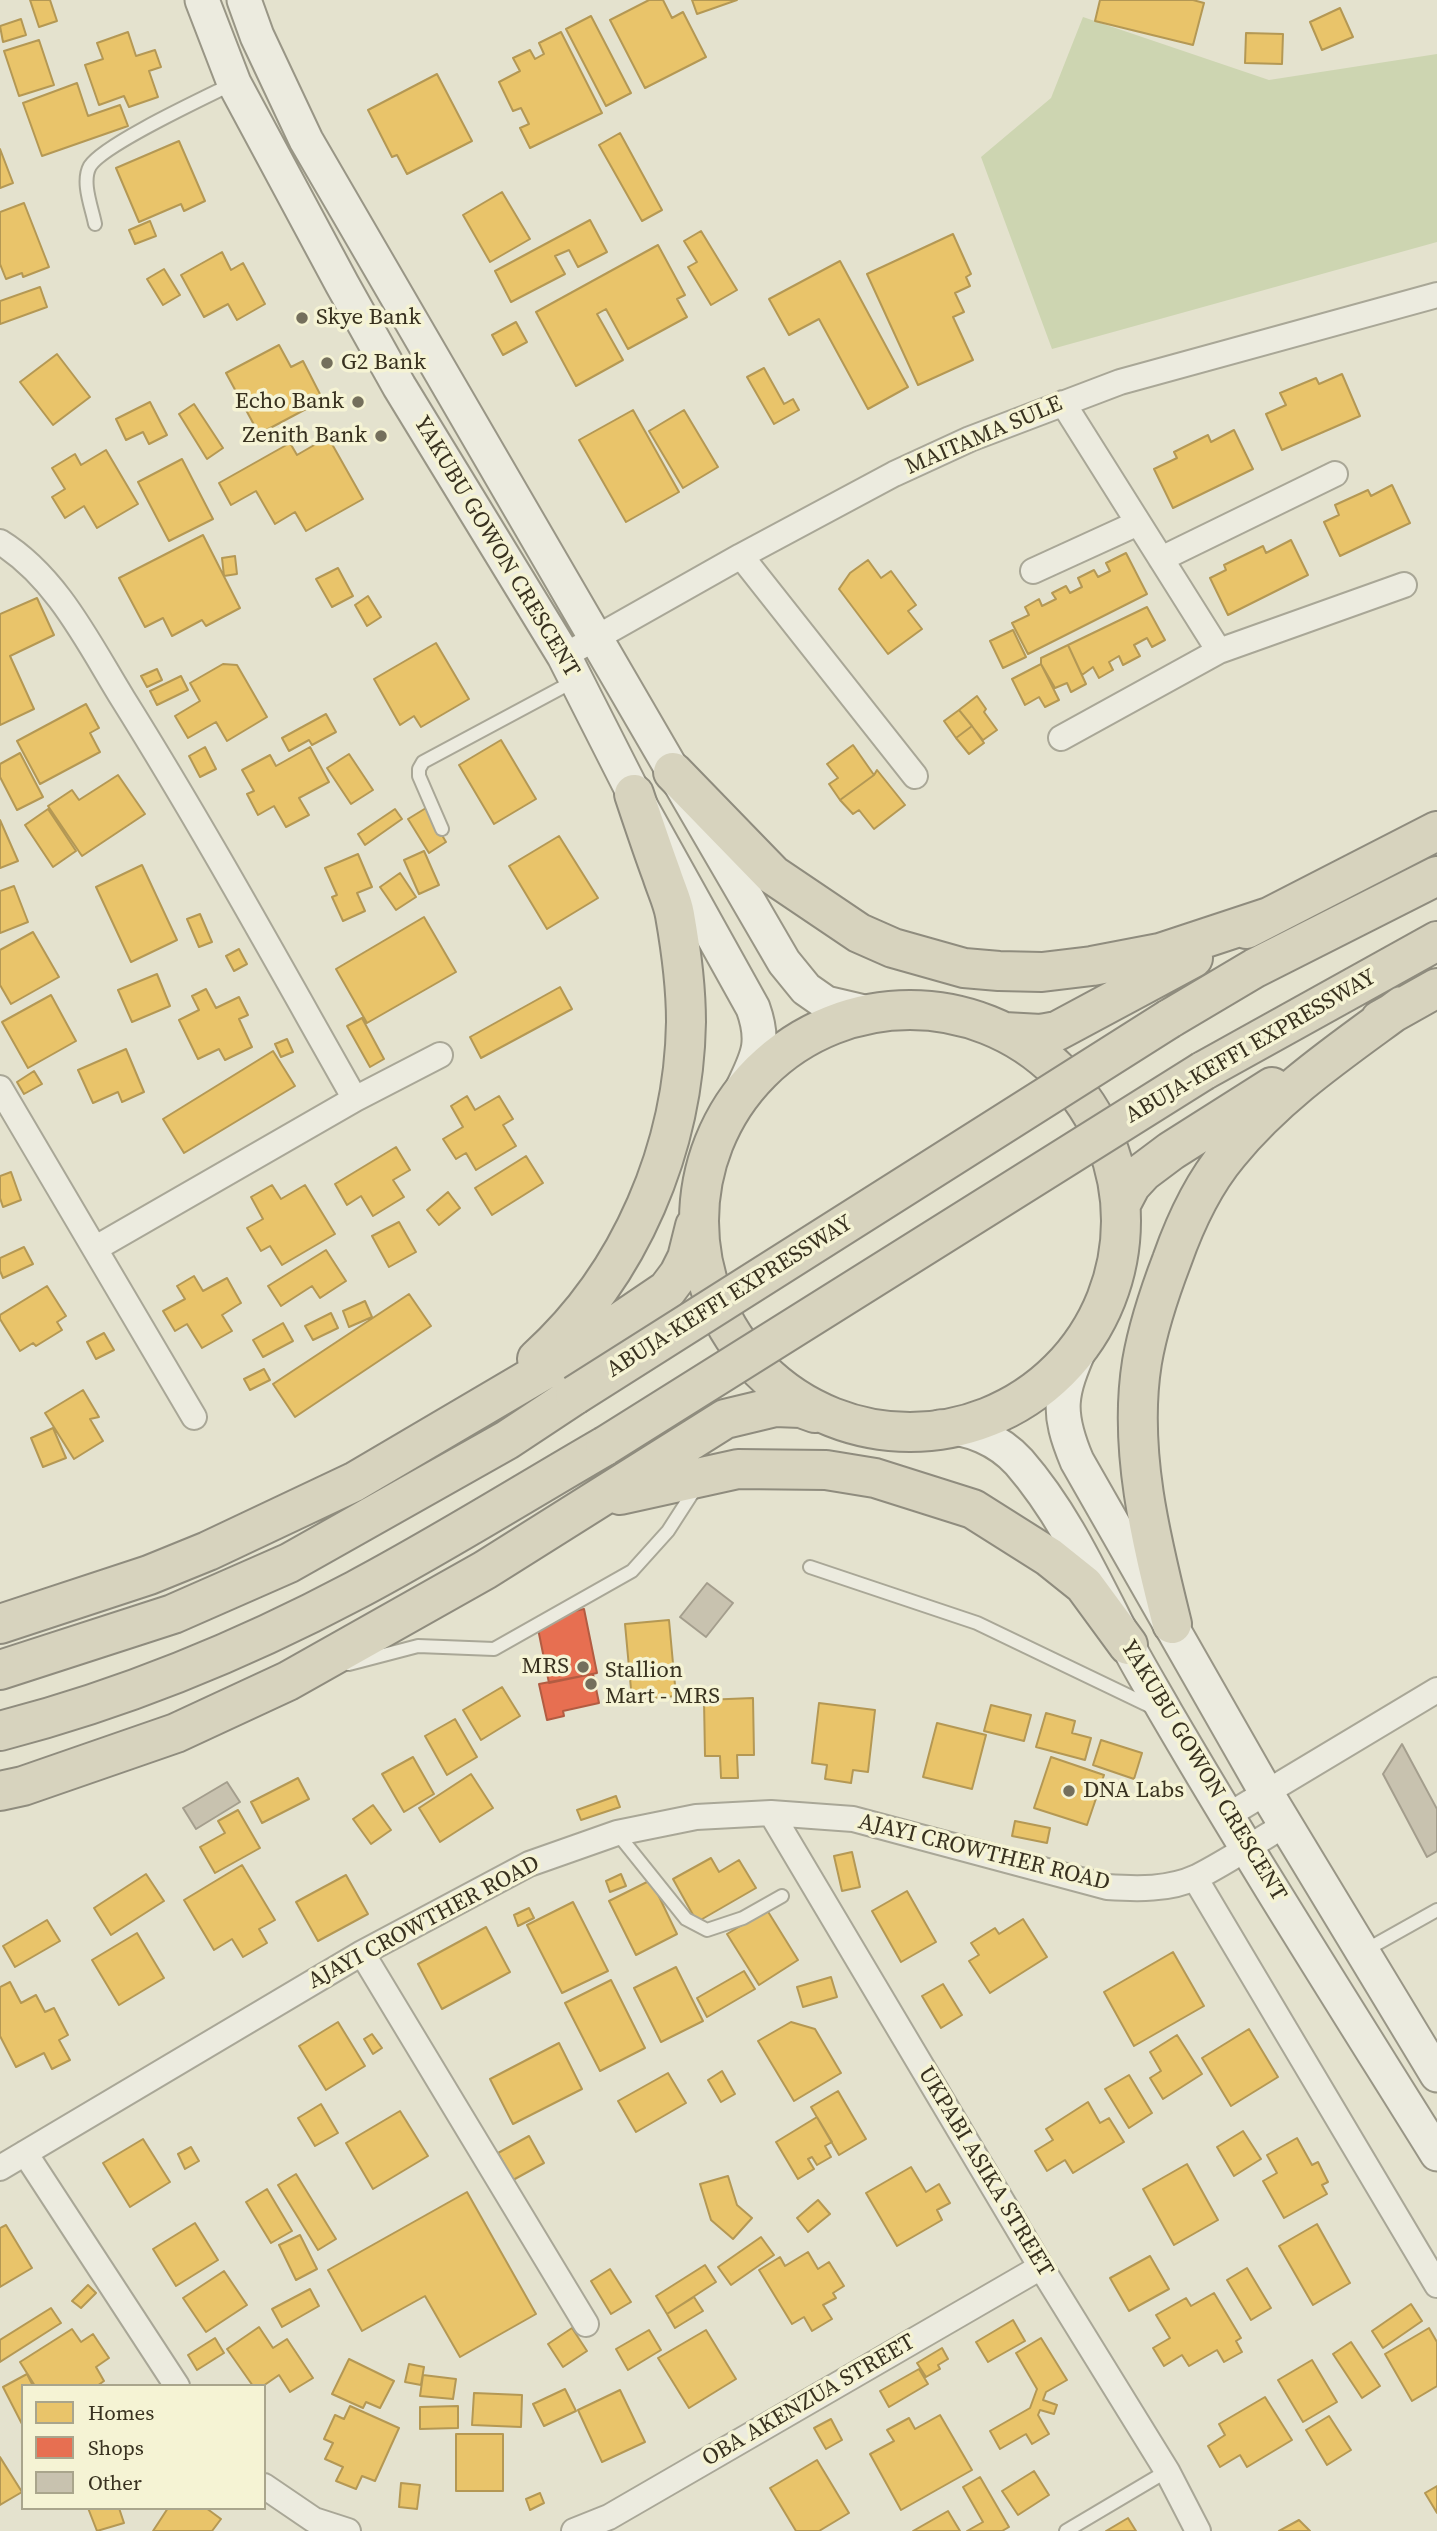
<!DOCTYPE html>
<style>
body{margin:0}
#map{position:relative;width:1437px;height:2531px;overflow:hidden;background:#e4e2ce;font-family:"Source Serif 4",serif}
canvas{display:block}
.legend{position:absolute;left:21px;top:2384px;width:245px;height:126px;box-sizing:border-box;background:#f5f3d4;border:2px solid #a9a58c;margin:0;padding:9px 12px;list-style:none;font-size:21px;color:#38311f}
.legend li{display:flex;align-items:center;gap:14px;height:35px}
.legend b{width:35px;border:2px solid #a9a58c}
</style>
<div id="map">
<canvas width="1437" height="2531"></canvas>
<ul class="legend">
<li><b style="height:19px;background:#e9c46a"></b>Homes</li>
<li><b style="height:19px;background:#e76f51"></b>Shops</li>
<li><b style="height:19px;background:#c8c2af"></b>Other</li>
</ul>
</div>
<script>
const context = document.querySelector('canvas').getContext('2d');
context.lineJoin = 'round';
function fill(path, color) {
  context.fillStyle = color;
  context.fill(path, 'evenodd');
}
function trace(path, color, width, dash) {
  context.strokeStyle = color;
  context.lineWidth = width;
  context.lineCap = dash ? 'butt' : 'round';
  context.setLineDash(dash || []);
  context.stroke(path);
}
function write(font, color, halo, rows, align = 'center') {
  context.font = font + ' "Source Serif 4",serif';
  context.lineWidth = 7;
  context.setLineDash([]);
  context.textBaseline = 'middle';
  context.strokeStyle = halo;
  context.fillStyle = color;
  for (const [text, x, y, turn = 0] of rows) {
    context.save();
    context.translate(x, y);
    context.rotate((+turn || 0) * Math.PI / 180);
    context.textAlign = isNaN(turn) ? turn : align;
    if (halo) context.strokeText(text, 0, 0);
    context.fillText(text, 0, 0);
    context.restore();
  }
}
fill(new Path2D(`
 M1083,17L1269,80L1437,54V242L1052,349L981,157L1051,98Z`), '#cdd5b1');
const homes = new Path2D(`
 M30,0H50L57,21L39,27Z
 M649,0H663L672,18L683,12L706,57L645,88L610,20Z
 M692,0H737L697,14Z
 M1100,0H1193L1204,3L1193,45L1095,21Z
 M1340,8L1353,37L1322,50L1310,22Z
 M591,16L631,93L606,106L566,29Z
 M21,19L26,35L3,42L0,26Z
 M128,32L136,56L155,50L161,67L149,71L158,97L129,107L124,96L99,105L85,65L103,59L97,43Z
 M561,32L602,113L530,148L520,128L529,124L521,108L513,111L499,82L520,71L513,58L530,50L535,59L544,54L539,43Z
 M1246,33L1283,34L1282,64L1245,63Z
 M39,40L54,85L19,96L4,51Z
 M437,74L472,141L407,174L397,155L392,157L368,110Z
 M77,83L88,116L120,105L128,126L42,156L23,103Z
 M620,133L662,210L642,221L599,145Z
 M179,141L205,201L184,211L181,204L139,222L116,168Z
 M0,149L13,183L0,188Z
 M502,192L530,239L490,262L463,215Z
 M24,203L49,267L23,277L22,273L6,279L0,264V212Z
 M590,220L607,252L578,267L569,250L555,256L565,274L511,302L495,271Z
 M150,221L156,236L135,244L129,230Z
 M701,231L737,290L711,305L688,267L697,262L684,241Z
 M953,234L971,274L966,277L970,286L955,293L964,312L953,317L973,360L918,385L867,274Z
 M658,245L685,295L677,299L687,317L628,349L606,309L597,314L623,360L576,386L536,312Z
 M222,252L231,270L243,263L265,304L237,320L228,304L204,317L181,275Z
 M840,261L908,387L868,409L819,319L789,335L769,299Z
 M164,269L180,295L163,305L147,279Z
 M40,287L47,307L0,324V301Z
 M516,322L527,342L503,355L492,335Z
 M279,345L291,367L303,361L323,400L259,434L226,373Z
 M57,354L90,397L53,425L20,382Z
 M764,368L784,404L793,399L799,410L774,424L747,377Z
 M1342,374L1360,416L1282,450L1266,414L1286,405L1280,393L1316,378L1319,384Z
 M150,402L167,435L149,444L143,432L126,440L116,419Z
 M194,404L223,448L207,459L179,414Z
 M633,410L679,492L626,522L579,440Z
 M684,410L718,467L683,488L649,431Z
 M1234,430L1253,469L1173,508L1154,469L1177,458L1174,452L1208,435L1211,442Z
 M328,437L363,499L306,531L295,512L275,524L256,491L231,505L219,483L290,443L297,455Z
 M106,450L138,504L97,528L84,506L65,518L52,497L65,489L52,468L75,454L81,465Z
 M182,459L213,519L169,541L138,482Z
 M1392,485L1410,523L1340,556L1324,522L1339,515L1335,505L1368,490L1371,496Z
 M203,535L240,608L206,626L202,620L172,636L163,618L145,627L119,578Z
 M1291,540L1308,575L1228,615L1210,578L1226,570L1224,565L1263,546L1266,553Z
 M1126,553L1147,594L1028,654L1012,623L1029,615L1025,607L1039,599L1042,606L1056,599L1052,593L1066,586L1070,593L1082,587L1078,578L1094,570L1098,577L1110,571L1106,563Z
 M235,556L237,574L224,576L222,558Z
 M868,560L881,578L891,571L916,605L908,611L922,629L888,654L839,589L850,573Z
 M338,568L353,596L332,607L316,579Z
 M368,596L381,617L367,626L355,605Z
 M37,598L54,635L10,656L34,709L0,725V614Z
 M1147,607L1165,640L1152,647L1147,638L1134,645L1140,656L1123,665L1119,656L1109,662L1113,670L1099,678L1093,667L1082,675L1068,645Z
 M1013,630L1026,657L1003,668L990,641Z
 M436,643L469,699L421,727L414,716L400,725L374,679Z
 M1068,645L1086,684L1071,692L1067,683L1055,688L1041,664V658Z
 M223,664L237,665L267,717L227,741L216,722L188,738L175,716L200,701L190,683Z
 M1041,664L1059,700L1045,707L1039,697L1025,705L1012,679Z
 M157,669L162,680L147,687L141,676Z
 M181,676L188,690L157,705L150,691Z
 M977,696L986,709L984,712L997,730L983,740L959,710Z
 M86,704L99,728L90,733L100,752L40,784L17,741Z
 M959,710L972,726L956,738L944,721Z
 M326,714L336,732L312,745L309,740L289,751L282,738Z
 M972,726L984,743L969,754L956,738Z
 M501,740L536,799L494,824L459,765Z
 M853,745L874,775L840,800L829,784L838,778L827,764Z
 M205,747L216,769L200,777L189,756Z
 M310,747L329,782L299,798L309,815L286,827L274,806L258,815L247,794L254,791L242,770L270,755L276,766Z
 M20,753L43,797L17,810L0,777V764Z
 M349,754L373,790L351,804L327,768Z
 M877,770L905,805L874,829L859,810L853,814L840,800L874,775Z
 M118,775L145,814L82,856L48,806L72,790L79,800Z
 M426,808L446,842L429,853L408,819Z
 M48,809L76,851L53,867L25,825Z
 M395,809L402,819L365,845L358,834Z
 M0,820L18,861L0,868Z
 M559,836L598,898L547,929L509,866Z
 M424,851L439,885L419,894L404,860Z
 M358,854L372,887L357,893L365,911L343,921L332,897L337,895L325,868Z
 M142,865L177,940L131,962L96,887Z
 M400,873L416,897L396,910L380,887Z
 M14,886L28,922L0,933V891Z
 M200,914L212,942L199,947L187,919Z
 M424,917L456,972L367,1023L336,969Z
 M33,932L59,977L11,1004L0,985V950Z
 M239,949L247,964L234,971L226,956Z
 M157,974L170,1006L132,1022L118,990Z
 M560,987L572,1009L481,1058L470,1037Z
 M206,989L216,1008L239,997L248,1015L239,1019L252,1047L225,1060L219,1049L198,1059L179,1020L199,1010L192,996Z
 M51,995L76,1041L28,1068L2,1022Z
 M362,1018L384,1059L370,1067L347,1026Z
 M287,1039L293,1052L281,1057L275,1044Z
 M126,1049L144,1092L122,1102L118,1092L93,1103L78,1070Z
 M273,1051L295,1086L184,1153L163,1119Z
 M34,1071L42,1084L24,1094L17,1082Z
 M467,1096L475,1110L499,1096L513,1119L503,1125L516,1146L476,1170L466,1153L456,1159L443,1139L463,1127L451,1106Z
 M396,1147L410,1170L393,1180L404,1197L373,1216L361,1196L347,1205L335,1184Z
 M526,1156L543,1183L492,1215L475,1188Z
 M11,1172L21,1200L3,1207L0,1198V1176Z
 M272,1185L281,1199L305,1185L335,1234L282,1265L270,1246L261,1251L247,1228L263,1219L251,1197Z
 M448,1192L460,1208L439,1225L427,1210Z
 M399,1222L416,1252L389,1267L372,1236Z
 M24,1247L33,1264L3,1278L0,1271V1258Z
 M326,1250L346,1281L320,1298L312,1286L281,1306L268,1286Z
 M194,1276L203,1291L227,1278L241,1303L222,1315L232,1331L202,1348L187,1324L175,1331L163,1311L185,1299L177,1286Z
 M47,1286L66,1316L57,1322L62,1330L36,1346L33,1343L20,1351L0,1319V1315Z
 M409,1294L431,1326L295,1417L273,1384Z
 M365,1301L372,1317L349,1327L343,1311Z
 M331,1313L338,1328L313,1340L305,1326Z
 M283,1323L293,1341L263,1357L253,1340Z
 M104,1333L114,1350L96,1359L87,1342Z
 M264,1369L270,1380L250,1390L244,1379Z
 M83,1390L99,1417L90,1419L103,1441L74,1459L45,1413Z
 M53,1428L66,1458L43,1467L31,1438Z
 M669,1620L676,1696L632,1700L625,1624Z
 M502,1687L520,1716L481,1740L463,1710Z
 M753,1698L754,1755H737L738,1778H721L720,1756H705L704,1700Z
 M819,1703L875,1710L868,1772L853,1770L851,1783L825,1779L827,1765L812,1763Z
 M991,1705L1031,1715L1024,1741L984,1731Z
 M1046,1713L1075,1721L1072,1733L1091,1738L1085,1760L1036,1747Z
 M455,1719L477,1757L447,1775L425,1736Z
 M937,1723L986,1735L972,1789L923,1777Z
 M1101,1740L1142,1753L1134,1779L1093,1765Z
 M413,1757L434,1794L404,1812L382,1774Z
 M1051,1757L1104,1775L1087,1825L1034,1808Z
 M471,1774L493,1808L440,1842L419,1808Z
 M298,1778L309,1799L262,1823L251,1802Z
 M616,1796L620,1807L581,1820L577,1810Z
 M373,1805L391,1830L371,1844L353,1819Z
 M238,1810L260,1848L215,1873L200,1847L225,1833L218,1821Z
 M1015,1821L1050,1828L1047,1843L1012,1836Z
 M852,1852L860,1887L842,1891L834,1856Z
 M711,1858L719,1872L739,1860L756,1888L697,1922L673,1879Z
 M242,1865L275,1920L259,1929L267,1943L243,1957L232,1939L214,1950L184,1900Z
 M146,1874L164,1901L111,1935L94,1908Z
 M621,1874L626,1886L610,1892L606,1881Z
 M346,1875L368,1914L318,1941L296,1902Z
 M651,1880L677,1934L636,1955L609,1901Z
 M907,1891L936,1942L901,1962L872,1911Z
 M573,1902L608,1971L562,1993L527,1925Z
 M529,1908L534,1918L518,1926L514,1915Z
 M767,1910L798,1960L759,1985L727,1934Z
 M1023,1919L1047,1957L990,1993L969,1961L979,1955L971,1943L995,1928L999,1934Z
 M47,1920L60,1941L15,1967L3,1946Z
 M486,1927L510,1972L442,2009L418,1964Z
 M137,1933L164,1978L119,2005L92,1960Z
 M1173,1952L1204,2006L1134,2046L1104,1992Z
 M676,1967L703,2021L661,2042L634,1988Z
 M744,1971L755,1989L707,2017L697,1998Z
 M831,1977L837,1997L803,2007L797,1987Z
 M611,1980L645,2048L600,2071L565,2003Z
 M10,1982L21,2003L36,1995L45,2012L54,2008L68,2035L59,2040L70,2060L52,2069L44,2053L16,2067L0,2036V1987Z
 M943,1984L962,2015L941,2028L922,1996Z
 M338,2022L365,2066L326,2090L299,2046Z
 M791,2022L815,2029L841,2073L794,2101L758,2041Z
 M1249,2029L1278,2077L1231,2106L1202,2058Z
 M372,2034L382,2048L373,2054L364,2039Z
 M1177,2035L1202,2074L1163,2099L1150,2078L1161,2071L1150,2052Z
 M559,2043L582,2089L513,2124L490,2079Z
 M722,2071L735,2094L721,2102L708,2080Z
 M668,2073L686,2103L636,2132L618,2101Z
 M1129,2075L1152,2113L1129,2128L1105,2089Z
 M838,2091L866,2139L839,2155L811,2107Z
 M1088,2102L1100,2123L1109,2118L1124,2142L1073,2173L1065,2160L1047,2171L1035,2151L1053,2140L1046,2129Z
 M321,2104L338,2133L315,2146L298,2118Z
 M400,2111L428,2156L373,2189L346,2143Z
 M817,2117L832,2142L825,2146L831,2157L817,2165L812,2157L808,2159L814,2169L798,2179L776,2142Z
 M1243,2131L1261,2159L1234,2176L1217,2147Z
 M529,2136L544,2163L513,2180L498,2153Z
 M1297,2138L1312,2165L1318,2162L1328,2182L1322,2185L1327,2194L1284,2218L1263,2181L1277,2173L1267,2155Z
 M143,2139L170,2182L130,2207L103,2163Z
 M191,2147L199,2161L185,2169L178,2154Z
 M1187,2164L1218,2220L1174,2245L1143,2189Z
 M911,2167L926,2192L939,2184L950,2203L937,2210L942,2220L897,2246L866,2193Z
 M296,2174L336,2239L318,2250L278,2185Z
 M728,2176L737,2205L752,2218L733,2239L711,2220L700,2184Z
 M267,2189L292,2231L271,2243L246,2202Z
 M467,2192L536,2314L460,2357L425,2296L362,2331L328,2270Z
 M818,2200L830,2214L808,2232L797,2218Z
 M195,2223L218,2260L176,2286L153,2249Z
 M1317,2224L1350,2283L1313,2305L1279,2246Z
 M6,2225L32,2268L0,2287V2228Z
 M300,2235L317,2269L296,2280L279,2245Z
 M761,2237L774,2255L731,2285L718,2267Z
 M808,2252L818,2269L829,2262L844,2286L833,2293L836,2298L823,2305L832,2319L812,2331L804,2317L792,2324L759,2270L780,2257L785,2266Z
 M1150,2256L1169,2289L1129,2311L1110,2278Z
 M705,2265L716,2282L667,2314L656,2296Z
 M1247,2268L1271,2308L1251,2320L1227,2280Z
 M610,2269L631,2302L611,2314L591,2281Z
 M224,2271L247,2305L206,2332L183,2298Z
 M88,2285L96,2293L81,2308L72,2301Z
 M310,2289L319,2306L282,2327L272,2309Z
 M1214,2293L1241,2338L1236,2341L1242,2352L1224,2362L1217,2350L1189,2366L1182,2355L1164,2366L1153,2348L1170,2338L1156,2315L1186,2298L1191,2306Z
 M694,2297L703,2311L675,2328L667,2314Z
 M1411,2304L1422,2321L1383,2348L1372,2331Z
 M51,2308L61,2323L0,2362V2340Z
 M1013,2320L1025,2341L988,2362L976,2342Z
 M259,2327L273,2348L287,2339L313,2378L290,2392L279,2375L263,2386H253L227,2349Z
 M572,2328L587,2351L563,2367L548,2344Z
 M1429,2328L1437,2342V2386L1412,2401L1385,2354Z
 M72,2329L81,2342L93,2334L109,2358L96,2367L104,2381L97,2386H35L20,2362Z
 M649,2330L661,2350L628,2370L616,2349Z
 M706,2330L736,2379L689,2408L658,2358Z
 M215,2338L224,2353L197,2370L188,2355Z
 M1041,2338L1067,2380L1046,2392L1043,2400L1057,2405L1054,2414L1040,2410L1038,2415L1049,2434L1032,2444L1026,2434L1000,2449L990,2431L1030,2408L1037,2389L1016,2353Z
 M1351,2342L1380,2386L1362,2398L1333,2354Z
 M942,2348L948,2359L938,2365L940,2369L926,2377L917,2363Z
 M349,2359L394,2381L380,2408L366,2402L363,2408L332,2394Z
 M1312,2360L1337,2402L1303,2422L1278,2380Z
 M409,2364L424,2367L421,2385L405,2382Z
 M919,2369L928,2384L889,2407L880,2391Z
 M27,2374L33,2386H23V2426L3,2387Z
 M423,2375L456,2379L453,2399L420,2396Z
 M565,2389L576,2411L544,2426L533,2404Z
 M620,2390L645,2442L602,2462L578,2410Z
 M474,2393L522,2395L521,2427L472,2425Z
 M1265,2397L1292,2440L1247,2467L1240,2455L1220,2467L1208,2446L1225,2435L1219,2424Z
 M350,2406L399,2428L375,2481L362,2476L356,2489L336,2481L343,2467L325,2459L333,2443L324,2439L335,2415L344,2419Z
 M458,2406V2428L420,2429V2407Z
 M940,2415L972,2470L901,2510L870,2454L894,2441L887,2430L909,2418L915,2429Z
 M1329,2416L1351,2450L1327,2465L1306,2430Z
 M831,2419L842,2440L826,2449L814,2428Z
 M456,2434H503V2491H456Z
 M0,2457L22,2492L0,2505Z
 M817,2460L849,2513L819,2531H796L770,2488Z
 M1034,2471L1049,2495L1018,2515L1002,2491Z
 M980,2477L1009,2527L1002,2531H967L983,2522L963,2487Z
 M401,2483L420,2485L417,2509L399,2507Z
 M1437,2486V2513L1425,2493Z
 M540,2493L544,2503L530,2510L526,2499Z
 M88,2508H119L124,2523L97,2531Z
 M168,2508H206L221,2519L212,2531H153Z
 M948,2511L960,2531H913Z
 M1128,2518L1136,2531H1106Z
 M1299,2520L1310,2531H1279Z`);
fill(homes, '#e9c46a');
trace(homes, '#b49854', 2);
const shops = new Path2D(`
 M584,1609L597,1673L549,1683L536,1619Z
 M593,1674L599,1703L563,1711L564,1716L547,1720L539,1684Z`);
fill(shops, '#e76f51');
trace(shops, '#b25c42', 2);
const building = new Path2D(`
 M707,1583L733,1603L706,1637L680,1617Z
 M1402,1744L1437,1809V1851L1427,1857L1383,1774Z
 M227,1782L240,1802L196,1829L183,1808Z`);
fill(building, '#c8c2af');
trace(building, '#a49e8d', 2);
const lane = new Path2D(`
 M95,224C92,208 81,182 90,166C104,144 206,97 234,83
 M442,829L419,776V769L423,762L576,680
 M810,1567L977,1623L1154,1708
 M349,1664L418,1646L494,1649L632,1571L668,1531L697,1486
 M617,1833L686,1919L707,1930L743,1918L782,1896
 M1364,1951L1437,1910
 M1066,2531L1167,2471`);
const street = new Path2D(`
 M1063,403L1219,651
 M0,542C57,577 89,644 123,699C205,830 279,965 355,1099
 M741,556L915,776
 M1161,559L1335,474
 M1033,571L1138,523
 M564,656L741,556L894,474L970,439L1120,382L1437,295
 M1061,738L1219,651L1404,585
 M0,1088L194,1417
 M96,1248L355,1099L440,1055
 M771,1813L1041,2267L1167,2471L1198,2531
 M1227,1816L1437,1690
 M1195,1878L1437,2285
 M362,1953L586,2324
 M25,2153L177,2386
 M0,2168L362,1953L529,1864L617,1833L696,1817L771,1813L853,1819L1107,1887C1137,1889 1169,1890 1197,1877C1227,1862 1256,1842 1285,1825
 M264,2486L314,2520L348,2531
 M574,2531L609,2517L1041,2267`);
const secondary = new Path2D(`
 M202,0L234,83L342,284L399,386L564,656L634,794L753,1008C767,1047 755,1060 739,1096
 M244,0L257,36L306,140L784,962L806,989L826,1003L873,1014
 M1081,1346C1060,1394 1056,1411 1077,1461L1267,1794L1437,2075
 M940,1427C969,1427 999,1440 1019,1462C1066,1516 1094,1581 1127,1644C1139,1667 1153,1690 1166,1713C1253,1862 1346,2008 1437,2154`);
const highway = new Path2D(`
 M673,772L773,875L859,933L893,948L964,968L999,971L1042,972L1092,966L1160,953L1269,917
 M1246,929L1437,831
 M699 1221a211 211 0 1 1 422 0a211 211 0 1 1-422 0Z
 M1169,1019L1255,968L1437,876
 M1380,1020L1437,988
 M1004,1032L1041,1034L1057,1031L1193,958
 M1203,1071L1437,941
 M1121,1204L1131,1185L1143,1172L1171,1151L1272,1087
 M537,1359C631,1274 684,1147 686,1022C686,987 681,949 675,915C673,902 666,888 662,875C652,848 643,821 634,794
 M620,1495L738,1469L826,1470L875,1478L973,1509L1049,1557L1084,1585L1128,1645
 M0,1624L149,1575L208,1551L354,1482L580,1349L667,1290L679,1274L687,1258L695,1226
 M1172,1624C1151,1540 1128,1449 1142,1362C1148,1327 1159,1294 1172,1260C1185,1223 1203,1184 1229,1153C1278,1093 1341,1051 1402,1006
 M0,1670L173,1614L289,1563L507,1440L575,1395
 M0,1731C124,1699 243,1650 356,1590C441,1545 522,1494 605,1446
 M0,1791L23,1786L176,1733L288,1681L485,1570L725,1419L775,1407L801,1408L815,1413`);
trace(lane, '#a9a797', 16);
trace(street, '#a9a797', 28);
trace(secondary, '#999686', 37);
trace(highway, '#8f8c7e', 42);
trace(lane, '#ecebdf', 12);
trace(street, '#ecebdf', 24);
trace(secondary, '#ecebdf', 33);
trace(highway, '#d7d3be', 38);
const highwayBridge = new Path2D(`
 M575,1395L1169,1019
 M605,1446L1203,1071`);
trace(highwayBridge, '#8f8c7e', 42, []);
trace(highwayBridge, '#d7d3be', 38);
for (const [x, y, r, color] of [
 [302,318,7,"#746f5c"],
 [327,363,7,"#746f5c"],
 [358,402,7,"#746f5c"],
 [381,436,7,"#746f5c"],
 [583,1667,7,"#746f5c"],
 [591,1684,7,"#746f5c"],
 [1069,1791,7,"#746f5c"]
]) {
  const dot = new Path2D();
  dot.arc(x, y, r, 0, 2 * Math.PI);
  context.fillStyle = color;
  context.fill(dot);
  trace(dot, '#f5f3d4', 2.5);
}
write('23px', '#38311f', '#f5f3d4', [
 ["Skye Bank",316,318],
 ["G2 Bank",341,363],
 ["Echo Bank",344,402,"right"],
 ["Zenith Bank",367,436,"right"],
 ["MRS",569,1667,"right"],
 ["Stallion",605,1671],
 ["Mart - MRS",605,1697],
 ["DNA Labs",1083,1791]
], 'left');
write('23px', '#38311f', '#f5f3d4', [
 ["MAITAMA SULE",984,436,-23],
 ["YAKUBU GOWON CRESCENT",496,547,59],
 ["ABUJA-KEFFI EXPRESSWAY",1251,1047,-30],
 ["ABUJA-KEFFI EXPRESSWAY",730,1297,-32],
 ["YAKUBU GOWON CRESCENT",1203,1771,59],
 ["AJAYI CROWTHER ROAD",984,1853,14],
 ["AJAYI CROWTHER ROAD",424,1923,-28],
 ["UKPABI ASIKA STREET",985,2172,59],
 ["OBA AKENZUA STREET",809,2401,-30]
]);
</script>
